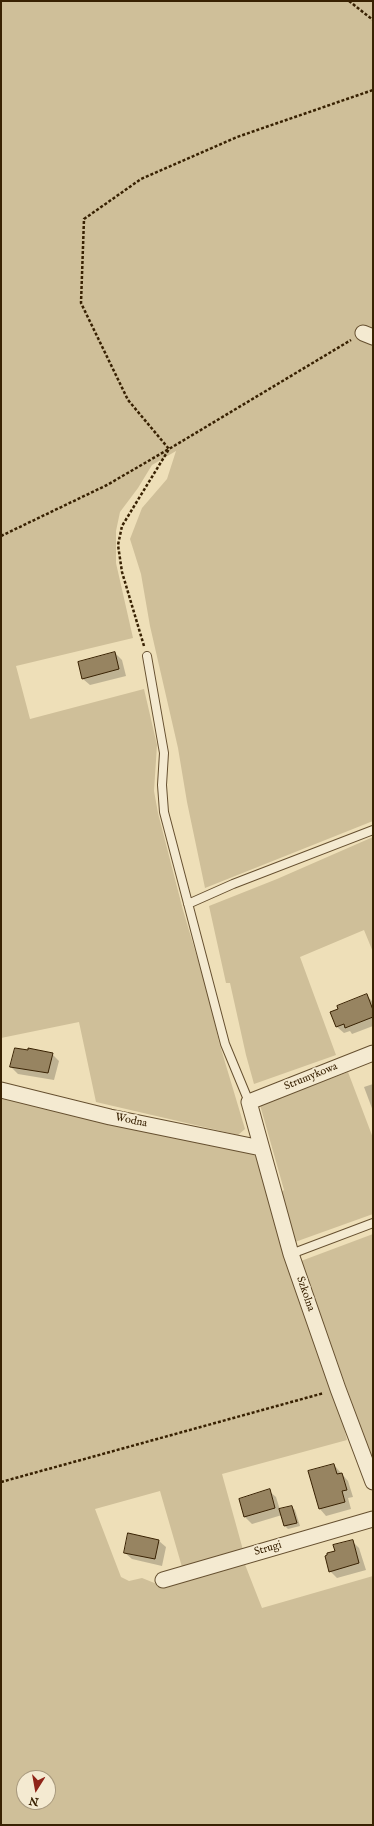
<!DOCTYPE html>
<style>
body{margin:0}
#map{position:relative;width:374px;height:1826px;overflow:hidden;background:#eedfb8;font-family:"IM FELL English",serif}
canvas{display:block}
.frame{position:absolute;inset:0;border:2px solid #382102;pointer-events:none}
.north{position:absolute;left:16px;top:1770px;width:40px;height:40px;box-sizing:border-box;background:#f4ead1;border:1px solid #a99a7e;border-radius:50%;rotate:191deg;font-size:11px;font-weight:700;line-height:16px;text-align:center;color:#382102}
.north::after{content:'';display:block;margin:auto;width:14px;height:18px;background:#8f2418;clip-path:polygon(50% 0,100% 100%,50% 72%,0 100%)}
</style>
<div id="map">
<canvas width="374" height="1826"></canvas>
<div class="frame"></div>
<div class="north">N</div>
</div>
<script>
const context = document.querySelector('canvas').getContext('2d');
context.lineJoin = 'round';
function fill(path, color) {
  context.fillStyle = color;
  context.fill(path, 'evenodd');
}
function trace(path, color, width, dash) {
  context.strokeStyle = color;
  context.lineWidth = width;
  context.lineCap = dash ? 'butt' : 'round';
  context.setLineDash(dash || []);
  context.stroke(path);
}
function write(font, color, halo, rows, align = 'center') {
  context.font = font + ' "IM FELL English",serif';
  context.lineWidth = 4;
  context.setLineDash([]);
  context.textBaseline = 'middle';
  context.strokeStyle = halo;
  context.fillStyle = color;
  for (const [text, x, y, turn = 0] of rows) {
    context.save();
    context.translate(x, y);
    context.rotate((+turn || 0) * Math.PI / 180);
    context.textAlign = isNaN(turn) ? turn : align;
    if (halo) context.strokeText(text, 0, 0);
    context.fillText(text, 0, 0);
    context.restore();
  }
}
fill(new Path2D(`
 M1,1H373V821L205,888L187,802L178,748L150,626L141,574L130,539L142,508L167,479L176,451L152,465L138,488L120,512L116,531V563L133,638L16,666L30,719L144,689L157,745L154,791L158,813L183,910L210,1001L219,1042L245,1129L238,1135L96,1102L79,1022L1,1038Z
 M373,837V952L364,930L300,957L336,1055L254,1084L246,1055L230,983H226L209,906L277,879Z
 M348,1072L373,1138V1214L295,1242L280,1193L284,1190L260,1105Z
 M1,1095L255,1154L261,1168L333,1384L347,1440L222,1474L243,1550L182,1567L160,1491L95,1509L121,1577L129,1581L142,1578L157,1584L244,1562L262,1608L373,1576V1825H1ZM24,1778H48V1802H24Z
 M373,1234V1462L301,1261Z`), '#cfbf99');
fill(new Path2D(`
 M115,653L122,660L126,676L90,685L83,679Z
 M367,996L373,1002V1026L352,1034L350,1031L344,1033L337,1027Z
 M52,1054L59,1061L54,1080L18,1074L11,1067Z
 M373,1084V1111L364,1087Z
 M334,1465L348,1481L353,1497L348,1498L351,1509L326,1516L320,1509Z
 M269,1491L276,1497L280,1510L292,1507L295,1510L300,1526L288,1529L285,1526L282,1515L252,1524L245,1517L240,1499Z
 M159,1541L166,1547L162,1566L132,1559L125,1553Z
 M352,1541L359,1548L366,1570L337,1578L330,1571L336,1551Z`), '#0003');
const building = new Path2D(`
 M115,652L119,669L82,679L78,662Z
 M367,994L373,1010V1017L345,1028L344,1024L336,1027L330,1012L338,1009L337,1006Z
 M15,1048L28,1050V1048L53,1053L48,1073L10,1067Z
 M334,1464L337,1474L342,1473L347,1490L342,1491L345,1502L319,1509L308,1471Z
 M270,1489L275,1508L244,1517L239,1499Z
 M292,1506L297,1523L284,1526L279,1509Z
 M128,1533L159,1540L155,1559L124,1553Z
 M353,1540L359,1563L329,1572L325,1556L327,1555V1553L335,1551L333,1545Z`);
fill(building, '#978461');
trace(building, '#382102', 1);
const service = new Path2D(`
 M147,656L164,753L162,785L164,812L225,1044L249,1102
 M188,904L233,884L373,830
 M291,1254L373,1223`);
const minor = new Path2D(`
 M363,333L373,337
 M373,1053L249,1102L291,1254L338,1389L373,1482
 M1,1090L110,1117L261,1148
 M163,1580L373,1519`);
trace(service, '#665030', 10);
trace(minor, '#665030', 17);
trace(new Path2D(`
 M349,1L373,20
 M1,536L107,485L169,449L128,400L81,303L84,219L141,179L237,137L373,90
 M144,646L122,572L118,545L122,526L169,449L351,340
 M1,1482L324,1393`), '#382102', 2.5, [3, 2]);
trace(service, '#f4ead1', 8);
trace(minor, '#f4ead1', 15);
write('11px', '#382102', '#f4ead1', [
 ["Strumykowa",311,1077,-22],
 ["Wodna",131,1121,12],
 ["Szkolna",305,1294,71],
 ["Strugi",268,1549,-16]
]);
</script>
